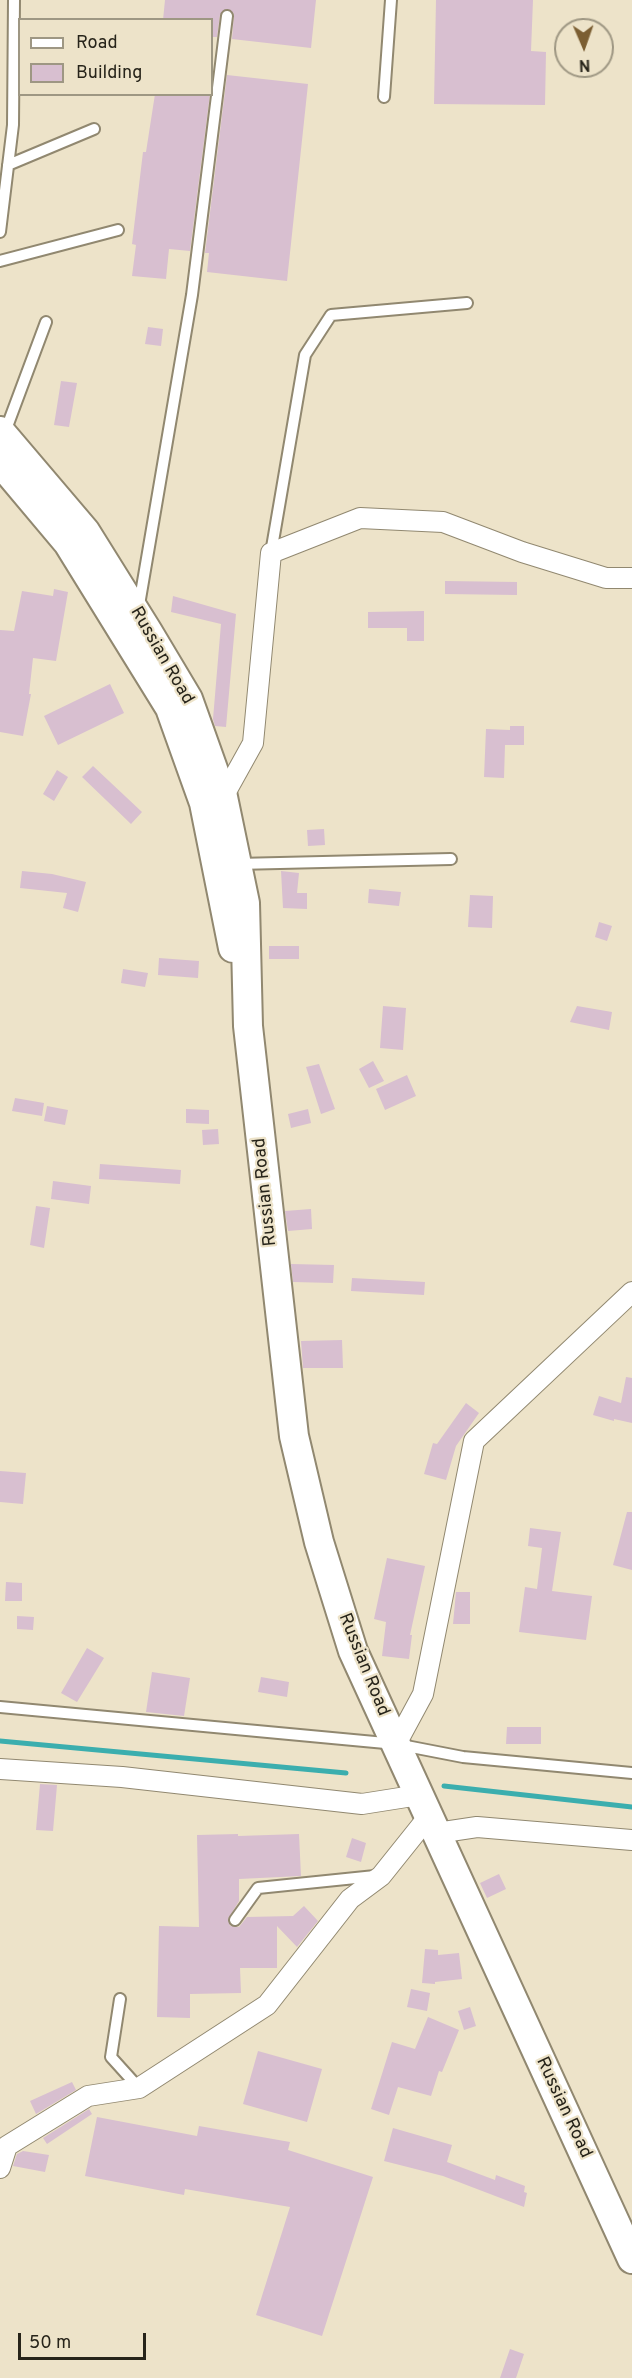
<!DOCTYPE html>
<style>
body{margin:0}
#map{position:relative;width:632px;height:2378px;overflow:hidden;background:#ede3c9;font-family:Overpass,sans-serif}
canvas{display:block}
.legend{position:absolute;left:18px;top:18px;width:195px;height:78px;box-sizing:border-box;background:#ede3c9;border:2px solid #9e9783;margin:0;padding:8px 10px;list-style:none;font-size:18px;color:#27241a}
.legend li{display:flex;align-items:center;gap:12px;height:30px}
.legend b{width:30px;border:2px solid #9e9783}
.north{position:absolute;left:554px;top:18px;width:60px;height:60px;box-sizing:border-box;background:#ede3c9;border:2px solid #9e9783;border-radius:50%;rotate:178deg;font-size:16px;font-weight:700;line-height:24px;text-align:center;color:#27241a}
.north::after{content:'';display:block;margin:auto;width:21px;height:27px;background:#7b5e32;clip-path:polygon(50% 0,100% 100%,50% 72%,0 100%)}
.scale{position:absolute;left:18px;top:2333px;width:128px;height:27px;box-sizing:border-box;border:3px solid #27241a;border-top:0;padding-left:8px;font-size:18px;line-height:21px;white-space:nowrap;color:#27241a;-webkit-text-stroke:4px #ede3c9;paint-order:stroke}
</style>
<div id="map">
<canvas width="632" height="2378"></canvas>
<ul class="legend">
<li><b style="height:8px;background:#fff"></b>Road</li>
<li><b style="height:16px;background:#d8bfd0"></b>Building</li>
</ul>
<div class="north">N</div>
<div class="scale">50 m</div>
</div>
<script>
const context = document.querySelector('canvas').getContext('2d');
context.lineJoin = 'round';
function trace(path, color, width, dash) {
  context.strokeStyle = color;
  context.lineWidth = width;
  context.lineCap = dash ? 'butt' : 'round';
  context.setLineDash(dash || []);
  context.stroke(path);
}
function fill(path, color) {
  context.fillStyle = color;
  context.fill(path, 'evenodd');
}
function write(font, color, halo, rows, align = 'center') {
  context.font = font + ' Overpass,sans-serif';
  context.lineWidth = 4.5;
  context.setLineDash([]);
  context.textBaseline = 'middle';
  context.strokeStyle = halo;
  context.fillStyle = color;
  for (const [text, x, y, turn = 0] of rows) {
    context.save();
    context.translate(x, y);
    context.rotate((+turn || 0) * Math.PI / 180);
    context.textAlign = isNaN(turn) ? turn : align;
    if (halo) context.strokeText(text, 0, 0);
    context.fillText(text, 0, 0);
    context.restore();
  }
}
trace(new Path2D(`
 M0,1741L346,1773
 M444,1786L632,1807`), '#3baeae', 5);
fill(new Path2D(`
 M165,0H316L311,48L232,39L234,14L227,9L220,15L217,37H212V20H163Z
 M436,0H533L531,51L546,52L545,105L434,104Z
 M227,75L308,84L287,281L207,272L209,253H205Z
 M155,94H210L190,251L169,249L166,279L132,276L136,245L132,244L143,152H146Z
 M148,327L163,329L161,346L145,344Z
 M61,381L77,383L69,427L54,425Z
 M445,581L517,582V595L445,594Z
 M54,589L68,592L56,661L33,658L29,694H31L23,736L0,732V630L14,631L22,591L53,596Z
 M173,596L236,614L226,727L215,726L213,719L221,624L171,612Z
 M424,611V641H407V628H368V612Z
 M110,684L124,713L58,745L44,716Z
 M510,726H524V745H505L504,778L484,777L486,729L510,730Z
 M93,766L142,812L131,824L82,777Z
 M57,770L68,777L54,801L43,794Z
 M324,829L325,845L308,846L307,830Z
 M22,871L52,874L86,882L78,912L63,908L67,893L20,888Z
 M281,871L299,873L297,893H307V909L283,908Z
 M369,889L401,892L399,906L368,903Z
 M470,895L493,896L492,928L468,927Z
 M599,922L612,926L607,941L595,937Z
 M269,946H299V959H269Z
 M159,958L199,961L198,978L158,975Z
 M123,969L148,973L145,987L121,983Z
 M383,1006L406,1008L403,1050L380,1048Z
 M577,1006L612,1012L609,1030L570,1022Z
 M373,1061L384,1081L369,1088L359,1069Z
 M319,1064L335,1109L321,1114L306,1067Z
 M407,1075L416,1096L385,1110L376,1089Z
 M15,1098L44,1103L42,1116L12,1111Z
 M47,1106L68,1110L65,1125L44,1121Z
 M186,1109L209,1110V1124L186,1123Z
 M308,1109L311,1123L291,1128L288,1114Z
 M218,1129L219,1144L203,1145L202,1130Z
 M100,1164L181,1170L180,1184L99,1179Z
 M53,1181L91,1186L89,1204L51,1199Z
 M36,1206L50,1208L44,1248L30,1245Z
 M311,1209L312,1229L288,1231L285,1211Z
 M291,1264L334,1265L333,1283L293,1282Z
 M352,1278L425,1282L424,1295L351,1291Z
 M342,1340L343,1368H303L301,1341Z
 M626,1377L632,1378V1423L614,1419V1421L593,1415L599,1396L621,1403Z
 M466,1403L479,1413L456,1446L446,1480L424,1474L433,1443L437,1444Z
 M0,1471L26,1473L23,1504L0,1502Z
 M627,1512H632V1570L613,1565Z
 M530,1528L561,1532L552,1591L592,1596L586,1640L519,1632L525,1587L537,1589L542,1548L528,1546Z
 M387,1558L425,1566L410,1635H412L409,1659L382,1656L386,1622L374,1619Z
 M6,1582L22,1583V1601H5Z
 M456,1592H470V1624H453Z
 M17,1616L34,1617L33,1630L17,1629Z
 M87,1648L104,1658L77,1702L61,1693Z
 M152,1672L190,1678L184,1716L146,1712Z
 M261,1677L289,1682L287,1697L258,1692Z
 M507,1727H541V1744H506Z
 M40,1784L57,1785L53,1831L36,1830Z
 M238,1834V1836L299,1834L301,1876L239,1879V1901L228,1919L230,1926L239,1927L247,1917L293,1916L304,1906L318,1921L297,1947L277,1926V1968H240L241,1993L190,1994V2018L157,2017L159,1926L199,1927L197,1835Z
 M352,1838L366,1843L361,1862L346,1857Z
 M499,1874L506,1889L487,1898L480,1883Z
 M425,1949L438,1950V1955L459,1953L462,1979L435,1982V1984L422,1983Z
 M411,1989L430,1993L427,2011L407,2007Z
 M470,2007L476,2026L464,2030L458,2011Z
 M428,2017L459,2030L442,2072L439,2071L431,2096L398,2087L389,2115L371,2109L392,2042L415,2049Z
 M258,2051L322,2069L307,2122L243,2104Z
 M72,2082L76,2090L36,2114L30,2101Z
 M89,2109L92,2114L47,2144L43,2138Z
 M97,2117L197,2136L199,2126L290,2142L288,2150L373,2177L322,2336L256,2315L290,2207L185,2189L184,2195L85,2176Z
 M393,2128L452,2145L447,2162L495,2180L496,2175L525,2186L524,2192L527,2193L524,2207L443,2176L384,2161Z
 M23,2151L49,2155L45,2172L13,2166L17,2154Z
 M510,2349L524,2354L516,2378H500Z`), '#d8bfd0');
const service = new Path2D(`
 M384,97L391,0
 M8,165L94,129
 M0,232L13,125L14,0
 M0,261L118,230
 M5,432L46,322
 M271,553L305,355L331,315L467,303
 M139,605L192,295L227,16
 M237,864L451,859
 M0,1707L396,1744L463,1757L632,1773
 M235,1920L258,1888L375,1876
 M120,1999L111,2057L139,2088`);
const minor = new Path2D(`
 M223,797L253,743L271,553L360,518L443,522L522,552L606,578H632
 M396,1744L423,1694L474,1441L632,1292
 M0,1769L122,1777L362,1804L419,1795
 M437,1833L477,1827L632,1840
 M0,2168L7,2146L88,2096L139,2088L267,2005L350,1899L381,1876L429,1816`);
const secondary = new Path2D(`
 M0,431L85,531L148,632L188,699L223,797L245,903L248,1026L294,1436L319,1542L353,1651L632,2259
 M0,462L68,543L170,708L204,803L233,948`);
trace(service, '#918870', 14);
trace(minor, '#918870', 22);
trace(secondary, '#918870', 32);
trace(service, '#fff', 10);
trace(minor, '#fff', 20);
trace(secondary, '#fff', 28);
write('18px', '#27241a', '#ede3c9', [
 ["Russian Road",161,656,60],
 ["Russian Road",266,1192,-96],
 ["Russian Road",363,1665,68],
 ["Russian Road",563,2108,65]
]);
</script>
